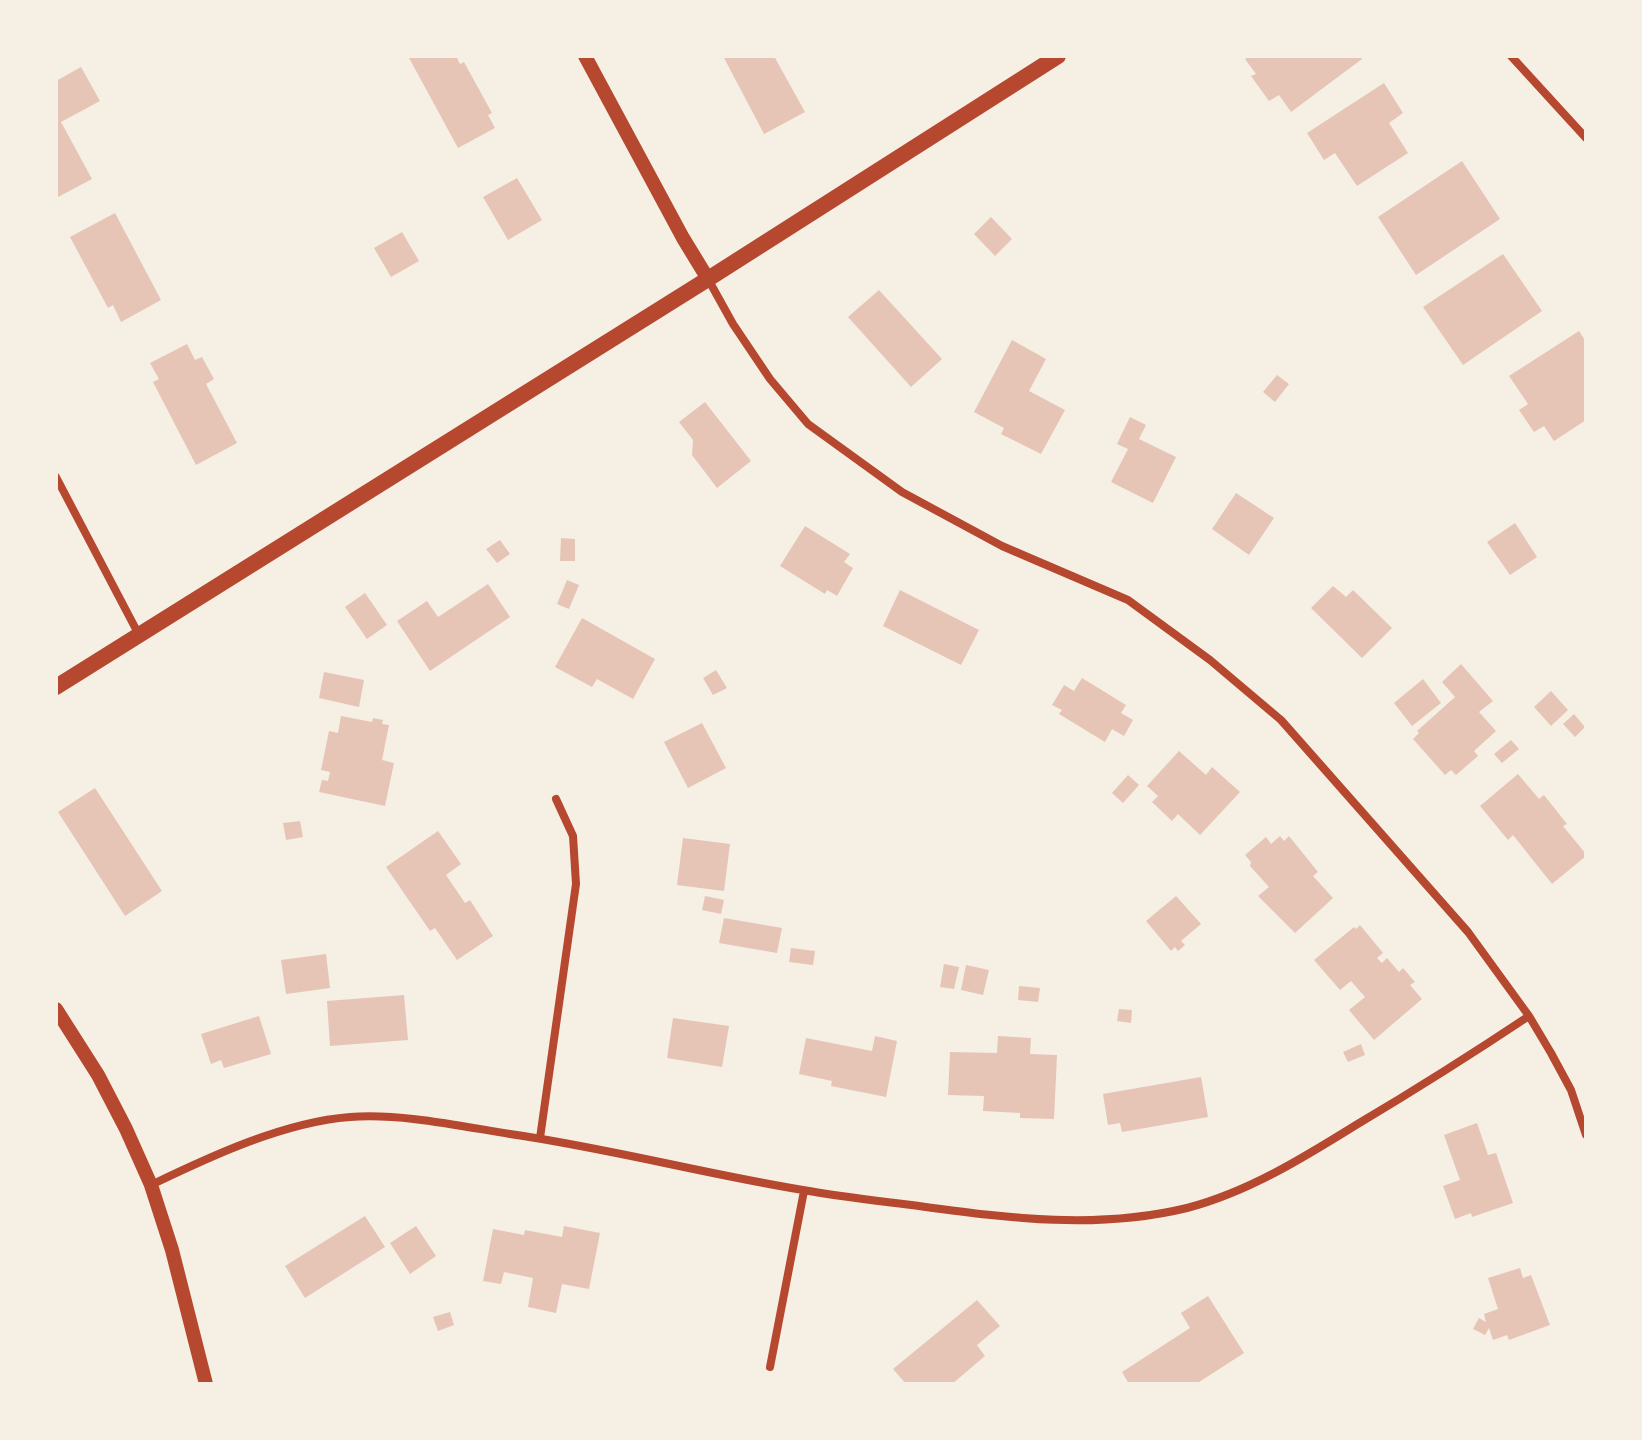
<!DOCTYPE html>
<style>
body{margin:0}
#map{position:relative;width:1642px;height:1440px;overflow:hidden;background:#f6efe4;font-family:"Noto Sans",sans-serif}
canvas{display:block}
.frame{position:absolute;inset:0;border:58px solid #f6efe4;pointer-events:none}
</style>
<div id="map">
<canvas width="1642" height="1440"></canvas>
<div class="frame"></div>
</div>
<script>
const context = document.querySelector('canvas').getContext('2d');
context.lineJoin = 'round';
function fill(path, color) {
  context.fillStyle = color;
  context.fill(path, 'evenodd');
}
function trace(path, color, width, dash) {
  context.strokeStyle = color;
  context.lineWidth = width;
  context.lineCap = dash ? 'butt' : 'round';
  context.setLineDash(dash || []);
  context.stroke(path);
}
fill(new Path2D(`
 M408,56H456L460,64L464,62L492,113L488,115L495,128L458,148Z
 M723,56H774L805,112L764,134Z
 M1250,56H1360L1362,59L1291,112L1279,95L1269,101L1251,76L1256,74L1245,59Z
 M81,67L100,101L61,122L92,179L58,197L56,193V81Z
 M1384,83L1403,113L1389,123L1408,153L1357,186L1335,153L1324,160L1307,133Z
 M1462,161L1500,219L1416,275L1378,217Z
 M517,178L542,220L508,240L483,197Z
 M115,213L161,300L121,322L113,305L108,308L70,237Z
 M991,217L1012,239L995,256L974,234Z
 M402,232L419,261L391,277L374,248Z
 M1503,254L1542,311L1463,365L1423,307Z
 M879,290L942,359L911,387L848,317Z
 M1579,331L1586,342V420L1554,441L1544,426L1534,432L1519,410L1528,404L1509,376Z
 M1012,340L1046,359L1029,391L1065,410L1041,454L1001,434L1004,428L974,412Z
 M187,344L195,360L202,357L214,379L206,384L237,443L196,465L153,382L159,379L150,363Z
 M1277,375L1289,384L1275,402L1263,392Z
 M705,402L751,461L717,488L692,455L693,440L679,422Z
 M1130,417L1146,425L1139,439L1176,457L1153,503L1111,482L1128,449L1117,444Z
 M1236,493L1274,518L1249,555L1212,529Z
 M1515,523L1537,557L1510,575L1487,542Z
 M805,526L850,554L844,562L853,568L837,596L827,590L825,594L780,566Z
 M561,538L575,539V561H560Z
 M500,540L510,554L497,563L486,549Z
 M567,580L579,585L569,609L557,604Z
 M488,584L510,617L430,671L397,621L427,601L438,617Z
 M1333,586L1346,597L1353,590L1392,628L1362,658L1311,608Z
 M900,590L979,630L961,665L883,626Z
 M365,593L387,625L367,639L345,607Z
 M582,618L655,659L633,699L597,679L592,687L555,667Z
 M1461,664L1493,701L1479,712L1496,731L1474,751L1478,756L1456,775L1451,770L1445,775L1413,739L1419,733L1417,731L1455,697L1442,682Z
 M716,670L727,688L713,695L703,678Z
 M324,672L364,680L359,707L319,698Z
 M1082,678L1126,705L1121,713L1133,720L1124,736L1112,729L1105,742L1059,714L1062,710L1052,705L1064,685L1074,691Z
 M1423,679L1441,703L1412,726L1394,703Z
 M1551,691L1568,710L1551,726L1534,707Z
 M1574,714L1585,727L1575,737L1563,724Z
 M341,716L372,722L373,718L383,720L382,724L389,725L382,760L394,763L385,806L319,792L322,780L328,781L330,772L321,770L329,731L338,733Z
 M702,723L726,768L688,788L664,742Z
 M1511,740L1519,749L1502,763L1494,754Z
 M1179,751L1206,775L1212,767L1240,792L1200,835L1178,814L1172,821L1152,802L1158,796L1147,786Z
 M1518,774L1539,799L1544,795L1567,824L1563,826L1586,854V856L1552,884L1513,835L1508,840L1480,806Z
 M1128,775L1139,785L1123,803L1112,793Z
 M95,788L162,891L125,916L58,812Z
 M300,821L303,837L286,840L283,823Z
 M438,831L461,864L446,875L465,903L470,900L493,936L457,960L435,928L430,931L386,867Z
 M1280,836L1284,841L1289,836L1318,872L1313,876L1333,898L1295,933L1258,896L1269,887L1250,866L1251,862L1245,855L1266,837L1271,844Z
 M683,838L730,844L724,891L677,885Z
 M705,896L724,900L721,914L702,910Z
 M1176,896L1201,924L1181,941L1185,945L1178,951L1175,947L1171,951L1146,921Z
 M724,918L782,928L777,953L719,943Z
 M1360,925L1383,953L1377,958L1382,963L1387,958L1399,972L1403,968L1415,982L1410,985L1422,999L1374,1040L1349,1010L1365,997L1351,981L1340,990L1314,960L1354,927L1356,929Z
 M791,948L815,951L813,965L789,962Z
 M326,954L330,988L286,994L281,960Z
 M944,964L959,967L954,989L940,987Z
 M966,965L989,970L983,995L961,990Z
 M1019,986L1040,988L1038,1002L1018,1000Z
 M404,995L408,1040L330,1046L327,1001Z
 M1119,1009L1132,1010L1131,1023L1117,1021Z
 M259,1016L271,1054L224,1068L221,1060L211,1064L201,1034Z
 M673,1018L729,1026L722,1067L667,1058Z
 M875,1036L897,1041L886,1097L831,1086L832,1081L799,1074L806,1038L872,1051Z
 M998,1036L1031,1038L1030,1054L1057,1055L1054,1119L1020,1118V1113L983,1111L984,1096L948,1095L950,1052L997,1053Z
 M1361,1044L1365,1055L1348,1062L1343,1052Z
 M1201,1077L1208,1117L1122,1132L1120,1123L1108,1125L1103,1094Z
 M1477,1123L1488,1155L1496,1153L1513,1203L1472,1217L1471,1213L1455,1219L1443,1186L1460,1180L1444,1135Z
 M365,1216L385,1247L305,1298L285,1266Z
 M416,1226L436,1256L410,1274L390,1243Z
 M564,1226L600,1233L589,1289L562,1284L556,1313L528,1307L533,1278L504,1272L501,1284L483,1281L493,1229L524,1235L525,1230L562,1237Z
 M1520,1268L1523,1278L1531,1275L1550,1325L1509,1340L1507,1335L1493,1340L1489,1328L1485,1335L1473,1329L1479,1318L1486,1322L1484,1314L1498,1309L1488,1278Z
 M1208,1296L1244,1353L1196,1384H1129L1122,1372L1190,1328L1181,1313Z
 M977,1300L1000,1326L977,1345L985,1356L952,1384H906L893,1369Z
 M450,1312L454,1325L438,1331L433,1317Z`), '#e6c5b7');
trace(new Path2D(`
 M1511,56L1586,138
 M708,279L733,324L770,379L808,424L902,492L1002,546L1128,600L1210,660L1281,720L1468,932L1529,1016L1551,1053L1571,1090L1586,1135
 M56,477L139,635
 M540,1138L576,884L573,836L556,799
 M151,1185C211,1156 284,1122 350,1117C400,1113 460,1126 510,1134C608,1148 705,1174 803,1190C841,1197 880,1201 919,1206C1009,1218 1096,1230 1187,1208C1248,1192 1303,1158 1356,1125C1415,1090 1472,1054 1529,1016
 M770,1367L804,1191`), '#b5482f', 8);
trace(new Path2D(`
 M585,56L683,238L708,279
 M56,1009L98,1075L126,1129L151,1185L172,1250L206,1384`), '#b5482f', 14);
trace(new Path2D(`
 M56,687L708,279L1058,56`), '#b5482f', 16);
</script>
